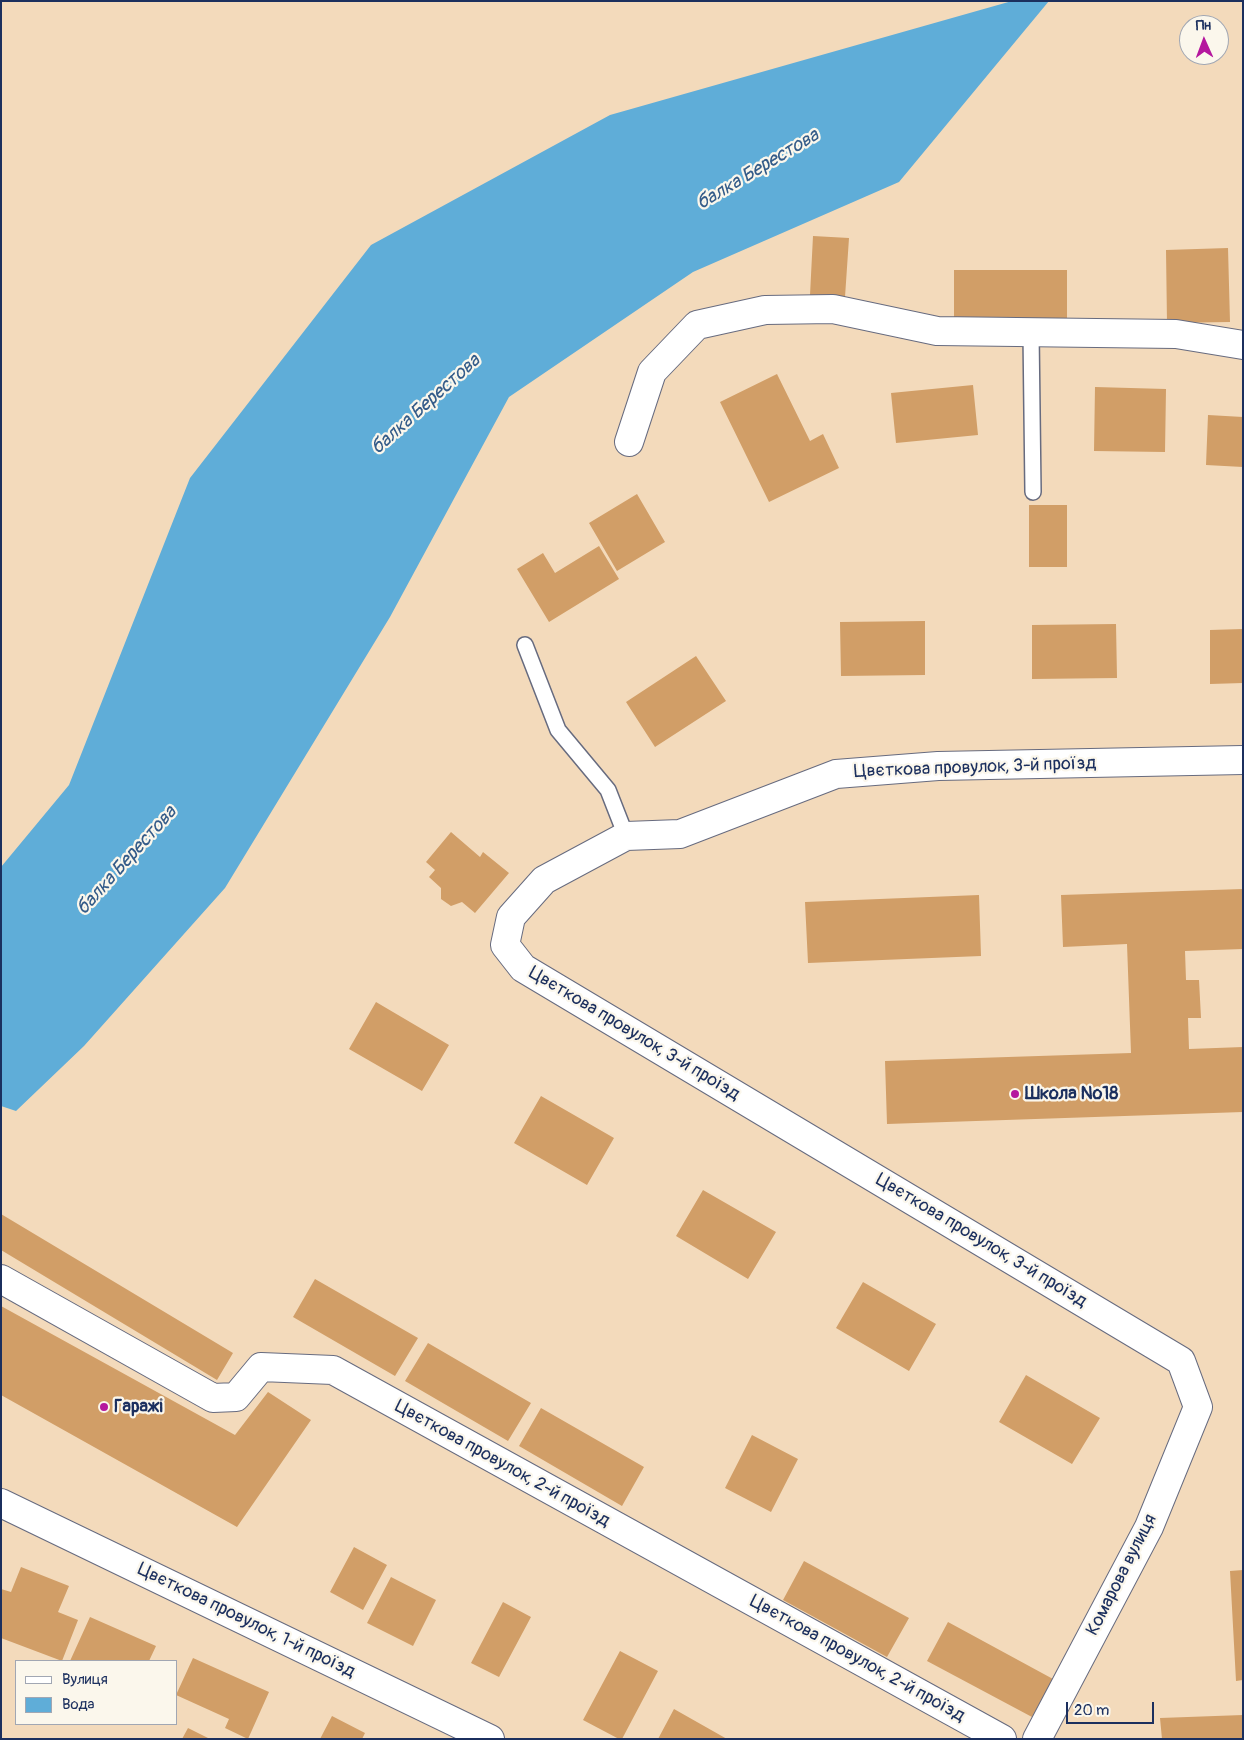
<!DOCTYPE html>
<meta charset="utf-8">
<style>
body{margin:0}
#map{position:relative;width:1244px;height:1740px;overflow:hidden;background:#f3dabb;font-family:Pangolin,sans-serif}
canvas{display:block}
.frame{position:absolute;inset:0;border:2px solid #1b2f5e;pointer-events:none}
.legend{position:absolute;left:15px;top:1660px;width:162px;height:65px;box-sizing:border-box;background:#fbf7ec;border:1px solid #a1a7b3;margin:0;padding:6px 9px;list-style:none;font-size:15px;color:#1b2f5e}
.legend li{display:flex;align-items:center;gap:10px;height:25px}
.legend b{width:25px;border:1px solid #a1a7b3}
.north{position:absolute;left:1179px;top:15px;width:50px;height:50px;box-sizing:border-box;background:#fbf7ec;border:1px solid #a1a7b3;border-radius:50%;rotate:358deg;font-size:14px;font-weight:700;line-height:20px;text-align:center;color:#1b2f5e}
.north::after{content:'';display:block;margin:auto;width:18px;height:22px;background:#b5179e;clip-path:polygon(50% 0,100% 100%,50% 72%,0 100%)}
.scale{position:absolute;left:1066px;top:1702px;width:88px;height:22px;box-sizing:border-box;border:2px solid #1b2f5e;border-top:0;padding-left:6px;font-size:15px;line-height:18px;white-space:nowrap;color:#1b2f5e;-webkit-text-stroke:4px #fbf7ec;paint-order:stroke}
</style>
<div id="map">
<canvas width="1244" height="1740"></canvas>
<div class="frame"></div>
<ul class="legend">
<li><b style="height:6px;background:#fff"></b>Вулиця</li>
<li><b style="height:14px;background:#5fadd8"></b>Вода</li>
</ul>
<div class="north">Пн</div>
<div class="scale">20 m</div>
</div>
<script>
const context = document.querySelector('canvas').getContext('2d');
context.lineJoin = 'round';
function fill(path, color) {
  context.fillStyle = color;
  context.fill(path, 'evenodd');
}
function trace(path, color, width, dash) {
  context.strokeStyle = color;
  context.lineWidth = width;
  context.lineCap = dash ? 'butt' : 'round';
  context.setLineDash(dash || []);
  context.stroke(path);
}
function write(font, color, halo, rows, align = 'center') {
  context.font = font + ' Pangolin,sans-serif';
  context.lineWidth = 4.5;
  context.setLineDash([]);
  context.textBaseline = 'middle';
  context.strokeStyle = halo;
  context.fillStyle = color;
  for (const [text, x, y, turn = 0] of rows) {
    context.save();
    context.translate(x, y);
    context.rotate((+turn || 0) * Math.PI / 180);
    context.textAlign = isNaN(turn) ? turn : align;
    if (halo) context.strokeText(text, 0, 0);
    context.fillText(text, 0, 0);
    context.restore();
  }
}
fill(new Path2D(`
 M1012,1H1049L899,182L693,272L509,397L390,617L225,888L84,1046L16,1111L1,1106V867L69,785L190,478L371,245L610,115Z`), '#5fadd8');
fill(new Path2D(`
 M813,236L849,238L845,297L810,295Z
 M1228,248L1230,322L1167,323L1166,250Z
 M954,270H1067V325H954Z
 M777,374L810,441L823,434L839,468L769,502L720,402Z
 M973,385L978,435L896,443L891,393Z
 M1095,387L1166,389L1165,452L1094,451Z
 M1208,415L1243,417V467L1206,465Z
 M637,494L665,542L617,571L589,523Z
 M1029,505H1067V567H1029Z
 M599,546L619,579L549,622L517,569L543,553L555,573Z
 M925,621V675L841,676L840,622Z
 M1116,624L1117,678L1032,679V625Z
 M1243,629V683L1210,684V630Z
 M696,656L726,701L655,747L626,702Z
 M451,832L480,857L483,852L509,873L475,913L462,902L451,906L441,899V888L429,877L435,870L426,862Z
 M1243,889V949L1185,951L1186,980H1199L1201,1018H1188L1189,1049L1243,1047V1112L887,1124L885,1061L1131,1053L1127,944L1063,947L1061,895Z
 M979,895L981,956L808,963L805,902Z
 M376,1002L449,1045L422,1091L349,1049Z
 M541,1096L614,1138L587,1185L514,1143Z
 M703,1190L776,1232L748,1279L676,1236Z
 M1,1214L233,1353L217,1380L1,1250Z
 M315,1279L418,1338L395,1376L293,1317Z
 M863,1282L936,1324L909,1371L836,1328Z
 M1,1306L235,1435L268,1392L311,1420L237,1527L1,1395Z
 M428,1343L531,1403L508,1441L405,1381Z
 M1026,1375L1100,1418L1072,1464L999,1422Z
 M541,1408L644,1467L622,1506L519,1446Z
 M752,1435L798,1459L771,1512L725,1488Z
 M354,1547L387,1565L363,1610L330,1592Z
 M804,1561L909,1618L887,1657L783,1600Z
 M21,1567L69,1586L58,1612L78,1620L62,1661L1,1638V1589L11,1592Z
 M1243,1570V1680L1236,1681L1230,1571Z
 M391,1577L436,1600L413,1646L367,1623Z
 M503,1602L531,1617L499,1677L471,1663Z
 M90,1617L156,1646L149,1661H70Z
 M948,1622L1053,1679L1032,1717L927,1661Z
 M620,1651L658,1671L622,1739H619L583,1720Z
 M193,1658L269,1692L248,1739L225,1728L229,1719L176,1695Z
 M674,1709L727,1739H658Z
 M1243,1715V1739H1162L1160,1718Z
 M332,1716L365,1733L362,1739H320Z
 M188,1728L210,1739H182Z`), '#d19e67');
const lane = new Path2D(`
 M1031,332L1033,492
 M525,645L558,730L608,790L626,836`);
const street = new Path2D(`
 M629,442L652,372L697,325L765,310L833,309L937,331L1176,334L1243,345
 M1,1279L213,1398L236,1397L261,1367L333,1370L1002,1739
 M1,1503L490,1739
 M1037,1739L1149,1527L1198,1407L1181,1361L523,968L505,945L511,917L544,880L626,836L680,834L836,774L938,766L1243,760`);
trace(lane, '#676b7f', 18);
trace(street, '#676b7f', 30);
trace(lane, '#fff', 15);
trace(street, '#fff', 28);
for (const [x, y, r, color] of [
 [1015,1094,5,"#b5179e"],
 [104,1407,5,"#b5179e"]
]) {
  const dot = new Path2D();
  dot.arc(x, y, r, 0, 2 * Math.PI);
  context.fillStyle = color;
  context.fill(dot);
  trace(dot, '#fbf7ec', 2);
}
write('18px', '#1b2f5e', '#fbf7ec', [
 ["Цвєткова провулок, 3-й проїзд",975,768,-2],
 ["Цвєткова провулок, 3-й проїзд",634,1034,31],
 ["Цвєткова провулок, 3-й проїзд",981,1241,31],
 ["Цвєткова провулок, 2-й проїзд",502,1464,29],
 ["Комарова вулиця",1122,1575,-63],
 ["Цвєткова провулок, 1-й проїзд",246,1621,26],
 ["Цвєткова провулок, 2-й проїзд",857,1659,29]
]);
write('bold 18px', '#1b2f5e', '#fbf7ec', [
 ["Школа №18",1025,1094],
 ["Гаражі",114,1407]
], 'left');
write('italic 19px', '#335b89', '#fbf7ec', [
 ["балка Берестова",758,170,-31],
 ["балка Берестова",426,405,-42],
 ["балка Берестова",127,861,-48]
]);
</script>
